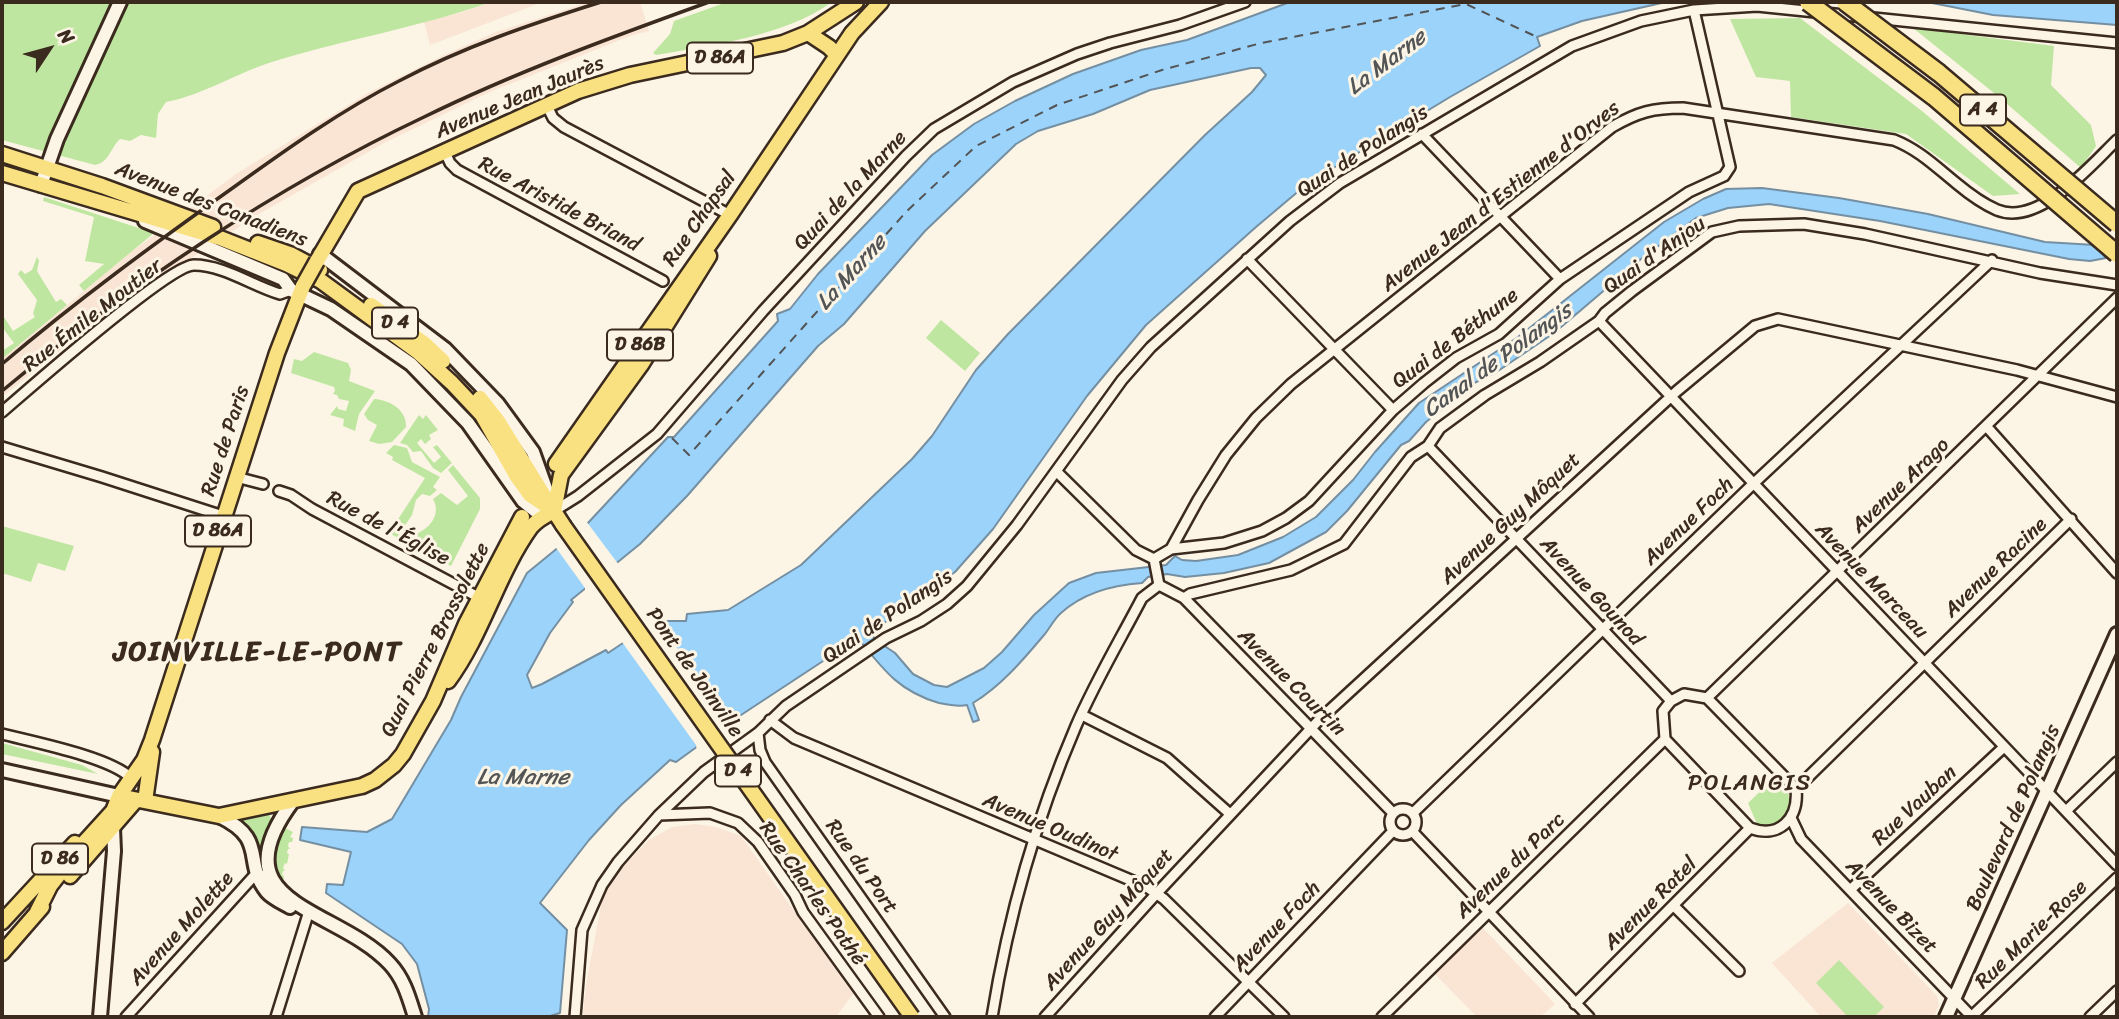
<!DOCTYPE html>
<meta charset="utf-8">
<style>
body{margin:0}
#map{position:relative;width:2119px;height:1019px;overflow:hidden;background:#fcf5e5;font-family:Sriracha,sans-serif}
canvas{display:block}
.frame{position:absolute;inset:0;border:4px solid #3b2a1e;pointer-events:none}
.north{position:absolute;left:14px;top:14px;width:70px;height:70px;-webkit-text-stroke:5px #fcf5e5;paint-order:stroke;rotate:54deg;font-size:19px;font-weight:700;line-height:28px;text-align:center;color:#3b2a1e}
.north::after{content:'';display:block;margin:auto;width:24px;height:32px;background:#3b2a1e;clip-path:polygon(50% 0,100% 100%,50% 72%,0 100%)}
</style>
<div id="map">
<canvas width="2119" height="1019"></canvas>
<div class="frame"></div>
<div class="north">N</div>
</div>
<script>
const context = document.querySelector('canvas').getContext('2d');
context.lineJoin = 'round';
function fill(path, color) {
  context.fillStyle = color;
  context.fill(path, 'evenodd');
}
function trace(path, color, width, dash) {
  context.strokeStyle = color;
  context.lineWidth = width;
  context.lineCap = dash ? 'butt' : 'round';
  context.setLineDash(dash || []);
  context.stroke(path);
}
function write(font, color, halo, rows, align = 'center') {
  context.font = font + ' Sriracha,sans-serif';
  context.lineWidth = 6;
  context.setLineDash([]);
  context.textBaseline = 'middle';
  context.strokeStyle = halo;
  context.fillStyle = color;
  for (const [text, x, y, turn = 0] of rows) {
    context.save();
    context.translate(x, y);
    context.rotate((+turn || 0) * Math.PI / 180);
    context.textAlign = isNaN(turn) ? turn : align;
    if (halo) context.strokeText(text, 0, 0);
    context.fillText(text, 0, 0);
    context.restore();
  }
}
fill(new Path2D(`
 M491,2H543L430,45L424,22L463,12Z
 M589,2H640L649,31L630,36L490,92L384,143L259,214L110,311L2,397V359L130,253L236,174L368,93L444,55L496,32Z
 M695,824L716,827L741,836L853,994L836,1017H589L583,1014L586,985L602,900L616,874L649,840L672,827Z
 M1848,903L1937,996L1939,1005L1934,1017H1821L1772,963Z
 M1483,928L1555,1004L1540,1017H1477L1434,973Z`), '#fae4d3');
fill(new Path2D(`
 M2,2H491C421,27 347,39 275,61C238,72 204,95 166,102L158,114L156,138L141,135L130,141L120,139C110,148 110,162 95,165L2,140Z
 M727,2H832C785,36 713,45 656,55L653,53L670,34L674,21Z
 M1800,18L1922,111L2020,194L1993,196L1906,134L1791,117L1790,81L1756,77L1730,19Z
 M1913,28L2054,46L2051,85L2091,125L2096,146L2081,168L1999,97Z
 M44,197L154,233L84,291L79,285L104,264L85,261L94,217L43,201Z
 M37,257L39,261L37,271L56,302L61,299L67,305L2,359V351L14,343L2,327V314L13,331L35,317L33,314L37,300L18,274L21,270L25,274L32,270Z
 M941,320L980,353L965,371L926,338Z
 M314,352L348,363L351,370L349,381L375,391L359,414L355,431L343,426L344,419L330,415L337,406L338,409L346,411L349,401L339,399L337,395L333,394L335,390L334,387L291,373L294,359L302,361Z
 M374,399C390,400 407,410 406,427L392,442L379,444L369,441L377,425L368,420L364,414Z
 M419,415L423,419L426,415L438,430L429,435L431,439L425,444L421,439L417,443L434,463L441,457L433,447L437,445L452,463L441,473L433,468L421,451L413,452L407,445L400,443Z
 M394,445L407,448L412,462L440,477L433,487L437,490L430,496L422,494L416,500L412,515L404,527L407,536C425,534 443,517 433,499L441,493L457,505L468,496L448,470L453,465L480,498V509L451,566L389,533L425,478L392,460L393,457L386,453Z
 M2,526L74,546L65,571L38,563L31,582L2,573Z
 M2,743L82,765L98,774L2,754Z
 M1770,782L1788,791C1793,814 1780,831 1757,824L1748,803Z
 M269,814L272,821L261,862L256,841L237,820Z
 M283,827L293,832L290,837L293,838L292,842H289L288,846L290,849H288L287,853L289,854L287,864L285,863L283,868L285,871H283L282,875L284,876L282,888L273,866Z
 M1839,960L1884,1007L1874,1017H1848L1816,983Z`), '#bfe6a1');
const water = new Path2D(`
 M1290,2H1666L1582,21L1537,37L1540,46L1450,97L1307,184L1256,227L1146,325L1087,396L993,529L955,572L873,631L874,639L895,653L913,674L934,685L947,687L984,668L1002,652L1034,615L1069,583L1096,573L1166,565L1175,556L1182,560L1196,561L1238,555L1283,537L1316,517L1353,480L1375,452L1419,403L1518,337L1664,222L1703,199L1726,189L1762,188L1839,198L1928,214L2045,242L2095,245L2106,258L2090,261L2069,259L1880,221L1769,204L1728,208L1696,218L1641,259L1554,333L1495,373L1472,384L1426,422L1409,441L1401,445L1347,511L1326,532L1269,563L1224,573L1185,577L1167,574L1148,577L1142,583C1113,585 1083,593 1061,613C1054,619 1050,628 1044,635C1023,660 1001,686 973,703L979,720L973,722L967,705C958,707 949,705 939,703C901,692 885,672 861,642H852L738,717L676,762L670,760L621,805L589,840L540,903L567,930L560,1013L547,1017H428L429,1009L417,964L402,944L326,893L327,884L343,885L351,852L300,840L302,827L367,832L392,819L451,720L461,697L527,573L587,524L668,437H674L778,321L777,314L790,309L818,274L932,155L974,124L1015,101L1073,74L1141,50L1187,40ZM1251,68H1260L1266,75L1252,92L1205,135L1008,334L976,370L932,436L912,459L801,565L728,610L687,614L686,621H656L608,653L606,650L542,684L532,688L527,675L550,633L573,602L571,600L640,544L687,496L818,346L844,324L925,231L1016,144L1038,131L1093,114L1150,90Z
 M1927,2H2117V25L1993,15Z`);
fill(water, '#9bd3fa');
trace(water, '#758fa2', 2);
fill(new Path2D(`
 M586,521L619,565L585,593V588L554,545Z
 M656,617L729,724L733,725L697,751L696,745L622,642H620Z`), '#fcf5e5');
trace(new Path2D(`
 M672,438L689,455L906,212L976,146L1057,105L1162,70L1261,43L1466,4L1537,37`), '#535455', 2, [9, 7]);
trace(new Path2D(`
 M522,517L556,464`), '#d5ccbd', 14, [14, 7]);
const street = new Path2D(`
 M547,106L553,118L564,127L730,215
 M1422,134L1560,279
 M445,152L450,163L457,170L663,281
 M1247,259L1393,410
 M1599,321L2117,865
 M2,412C29,389 169,265 194,265C223,265 253,286 280,294L291,290
 M1987,427L2117,573
 M1428,446L1671,701
 M2,447L102,477L223,516
 M1057,472L1136,550L1154,559
 M236,477L263,484
 M279,491L291,495L312,509L480,598
 M554,511L578,496L657,434L763,311L906,156L934,129L1013,82L1077,54L1110,43L1180,25L1245,2
 M1171,549L1224,543L1262,531L1286,518L1309,501L1393,410L1424,383L1456,358L1499,334L1560,279L1689,192L1724,176L1730,167L1694,10
 M1154,559L1171,549L1198,500L1226,455L1256,418L1291,384L1612,127C1638,112 1653,108 1683,108L1894,140C1919,150 1935,166 1956,183C1968,193 1983,204 1997,210C2039,227 2090,166 2117,140
 M1154,559L1159,585
 M1159,585L1184,598L1393,813
 M1184,598L1190,594L1291,570L1344,544L1411,457L1428,446L1440,428L1485,395L1540,362L1599,321L1605,313L1632,291L1712,232L1739,226L1804,224L1865,234L2040,273L2117,285
 M1684,694L1707,698L1796,789C1799,819 1779,839 1750,828L1665,739L1663,711L1671,701Z
 M1707,698L2117,298
 M1082,715L1167,758L1230,814
 M770,720L794,738L1147,887L1164,899L1284,1017
 M758,733L760,750L765,762L945,1017
 M2,734C33,742 110,757 131,778
 M1796,789L2071,519
 M1390 822a13 13 0 1 1 26 0a13 13 0 1 1-26 0Z
 M2066,811L2117,762
 M1413,813L1753,484L1992,260
 M659,815L710,813L738,823L758,842L795,895L803,912L879,1017
 M1791,818L1801,839L1972,1017
 M1412,831L1589,1017
 M1850,890L2004,747
 M1674,906L1739,971
 M1575,1004L1750,828
 M126,1017L253,877L261,875
 M276,1017L309,911
 M575,1017L582,930L602,885L618,862L659,815L704,772L758,733L786,706L886,638L921,621L947,604L967,586L1017,525L1122,380L1151,347L1290,221L1340,183L1572,46L1641,21L1694,10L1757,6L2117,43
 M992,1017C1008,918 1036,819 1076,726C1095,682 1120,640 1142,598L1159,585
 M1045,1017L1157,893L1318,721L1677,391L1755,326L1778,319L2017,370L2117,397
 M1215,1017L1393,831
 M1382,1017L1665,739
 M1971,1017L2117,878
 M2090,1017L2117,991`);
const secondary = new Path2D(`
 M41,185L57,139L120,2
 M145,221L283,279L291,290L331,309L411,364L468,423L523,501L543,517
 M320,254L445,349L498,404L533,452L549,497
 M2,770L119,796
 M293,801C214,906 338,907 390,964C404,979 409,998 415,1017
 M219,816C269,840 242,861 267,892C272,898 283,903 290,907
 M100,1017L114,851L113,828
 M1946,1017L2117,634`);
const primary = new Path2D(`
 M808,33L829,47L837,55
 M2,154L102,186L213,227
 M2,173L220,238L286,264L321,281L418,352L452,383L482,415L517,477L530,495L554,511L563,525
 M258,243L290,254L320,270
 M317,261L358,191L578,91L630,75L783,43L808,33L856,2
 M371,305L425,344L443,361
 M480,398L498,421L551,507
 M556,464L730,215L852,33L881,2
 M448,681C483,634 497,574 531,527C537,520 546,515 554,511L561,475L641,365L709,256
 M119,796L219,816L362,786L375,780L394,765L403,754L433,701L466,624L522,517
 M145,801L152,752
 M70,876L136,800
 M37,912L50,886L83,844L113,811L119,796L144,760L152,740L277,353L303,286
 M2,922L75,843
 M2,953L42,907`);
trace(street, '#3b2a1e', 14);
trace(secondary, '#3b2a1e', 18);
trace(primary, '#3b2a1e', 19);
trace(street, '#fcf5e5', 9);
trace(secondary, '#fcf5e5', 12);
trace(primary, '#f9e181', 14);
trace(new Path2D(`
 M2,364C76,301 154,244 234,187C287,149 340,111 399,81C463,47 531,24 601,2
 M2,391C127,287 276,187 424,117C516,72 612,37 709,2`), '#3b2a1e', 3.5);
const primaryBridge = new Path2D(`
 M303,286L317,261
 M563,525L912,1017`);
const highwayBridge = new Path2D(`
 M1808,2L1934,97L2117,254
 M1845,2L1939,73L2117,224`);
trace(primaryBridge, '#3b2a1e', 19, []);
trace(highwayBridge, '#3b2a1e', 21, []);
trace(primaryBridge, '#f9e181', 14);
trace(highwayBridge, '#f9e181', 16);
for (const [x, y, w] of [
 [720,58,66],
 [1983,110,46],
 [395,323,46],
 [640,345,66],
 [218,531,66],
 [738,771,46],
 [60,859,56]
]) {
  const box = new Path2D();
  box.roundRect(x - w / 2, y - 15.5, w, 31, 5);
  context.fillStyle = '#fcf5e5';
  context.fill(box);
  trace(box, '#3b2a1e', 2);
}
write('bold 19px', '#3b2a1e', null, [
 ["D 86A",720,58],
 ["A 4",1983,110],
 ["D 4",395,323],
 ["D 86B",640,345],
 ["D 86A",218,531],
 ["D 4",738,771],
 ["D 86",60,859]
]);
write('21px', '#3b2a1e', '#fcf5e5', [
 ["Avenue Jean Jaurès",520,98,-23],
 ["Quai de Polangis",1363,152,-33],
 ["Quai de la Marne",851,191,-47],
 ["Avenue Jean d'Estienne d'Orves",1501,197,-38],
 ["Avenue des Canadiens",211,205,21],
 ["Rue Aristide Briand",559,205,28],
 ["Rue Chapsal",700,219,-55],
 ["Quai d'Anjou",1655,256,-35],
 ["Rue Émile Moutier",93,316,-38],
 ["Quai de Béthune",1456,339,-37],
 ["Rue de Paris",226,441,-72],
 ["Avenue Arago",1901,486,-44],
 ["Avenue Guy Môquet",1511,519,-43],
 ["Avenue Foch",1689,522,-44],
 ["Rue de l'Église",388,529,28],
 ["Avenue Racine",1996,568,-44],
 ["Avenue Marceau",1871,581,46],
 ["Avenue Gounod",1591,592,47],
 ["Quai de Polangis",888,617,-34],
 ["Quai Pierre Brossolette",436,640,-63],
 ["Pont de Joinville",694,673,55],
 ["Avenue Courtin",1291,683,45],
 ["Rue Vauban",1915,806,-43],
 ["Boulevard de Polangis",2014,818,-66],
 ["Avenue Oudinot",1050,828,23],
 ["Avenue du Parc",1511,866,-44],
 ["Rue du Port",861,867,55],
 ["Rue Charles Pathé",812,894,55],
 ["Avenue Ratel",1651,904,-45],
 ["Avenue Bizet",1891,907,46],
 ["Avenue Guy Môquet",1109,920,-48],
 ["Avenue Foch",1277,927,-46],
 ["Avenue Molette",182,929,-48],
 ["Rue Marie-Rose",2032,935,-44]
]);
write('italic 23px', '#535455', '#fcf5e5', [
 ["La Marne",1387,63,-37],
 ["La Marne",852,273,-48],
 ["Canal de Polangis",1498,361,-36],
 ["La Marne",523,778]
]);
context.letterSpacing = '2px';
write('23px', '#3b2a1e', '#fcf5e5', [
 ["POLANGIS",1750,784]
]);
context.letterSpacing = '0px';
context.letterSpacing = '2px';
write('bold 28px', '#3b2a1e', '#fcf5e5', [
 ["JOINVILLE-LE-PONT",258,653]
]);
context.letterSpacing = '0px';
</script>
